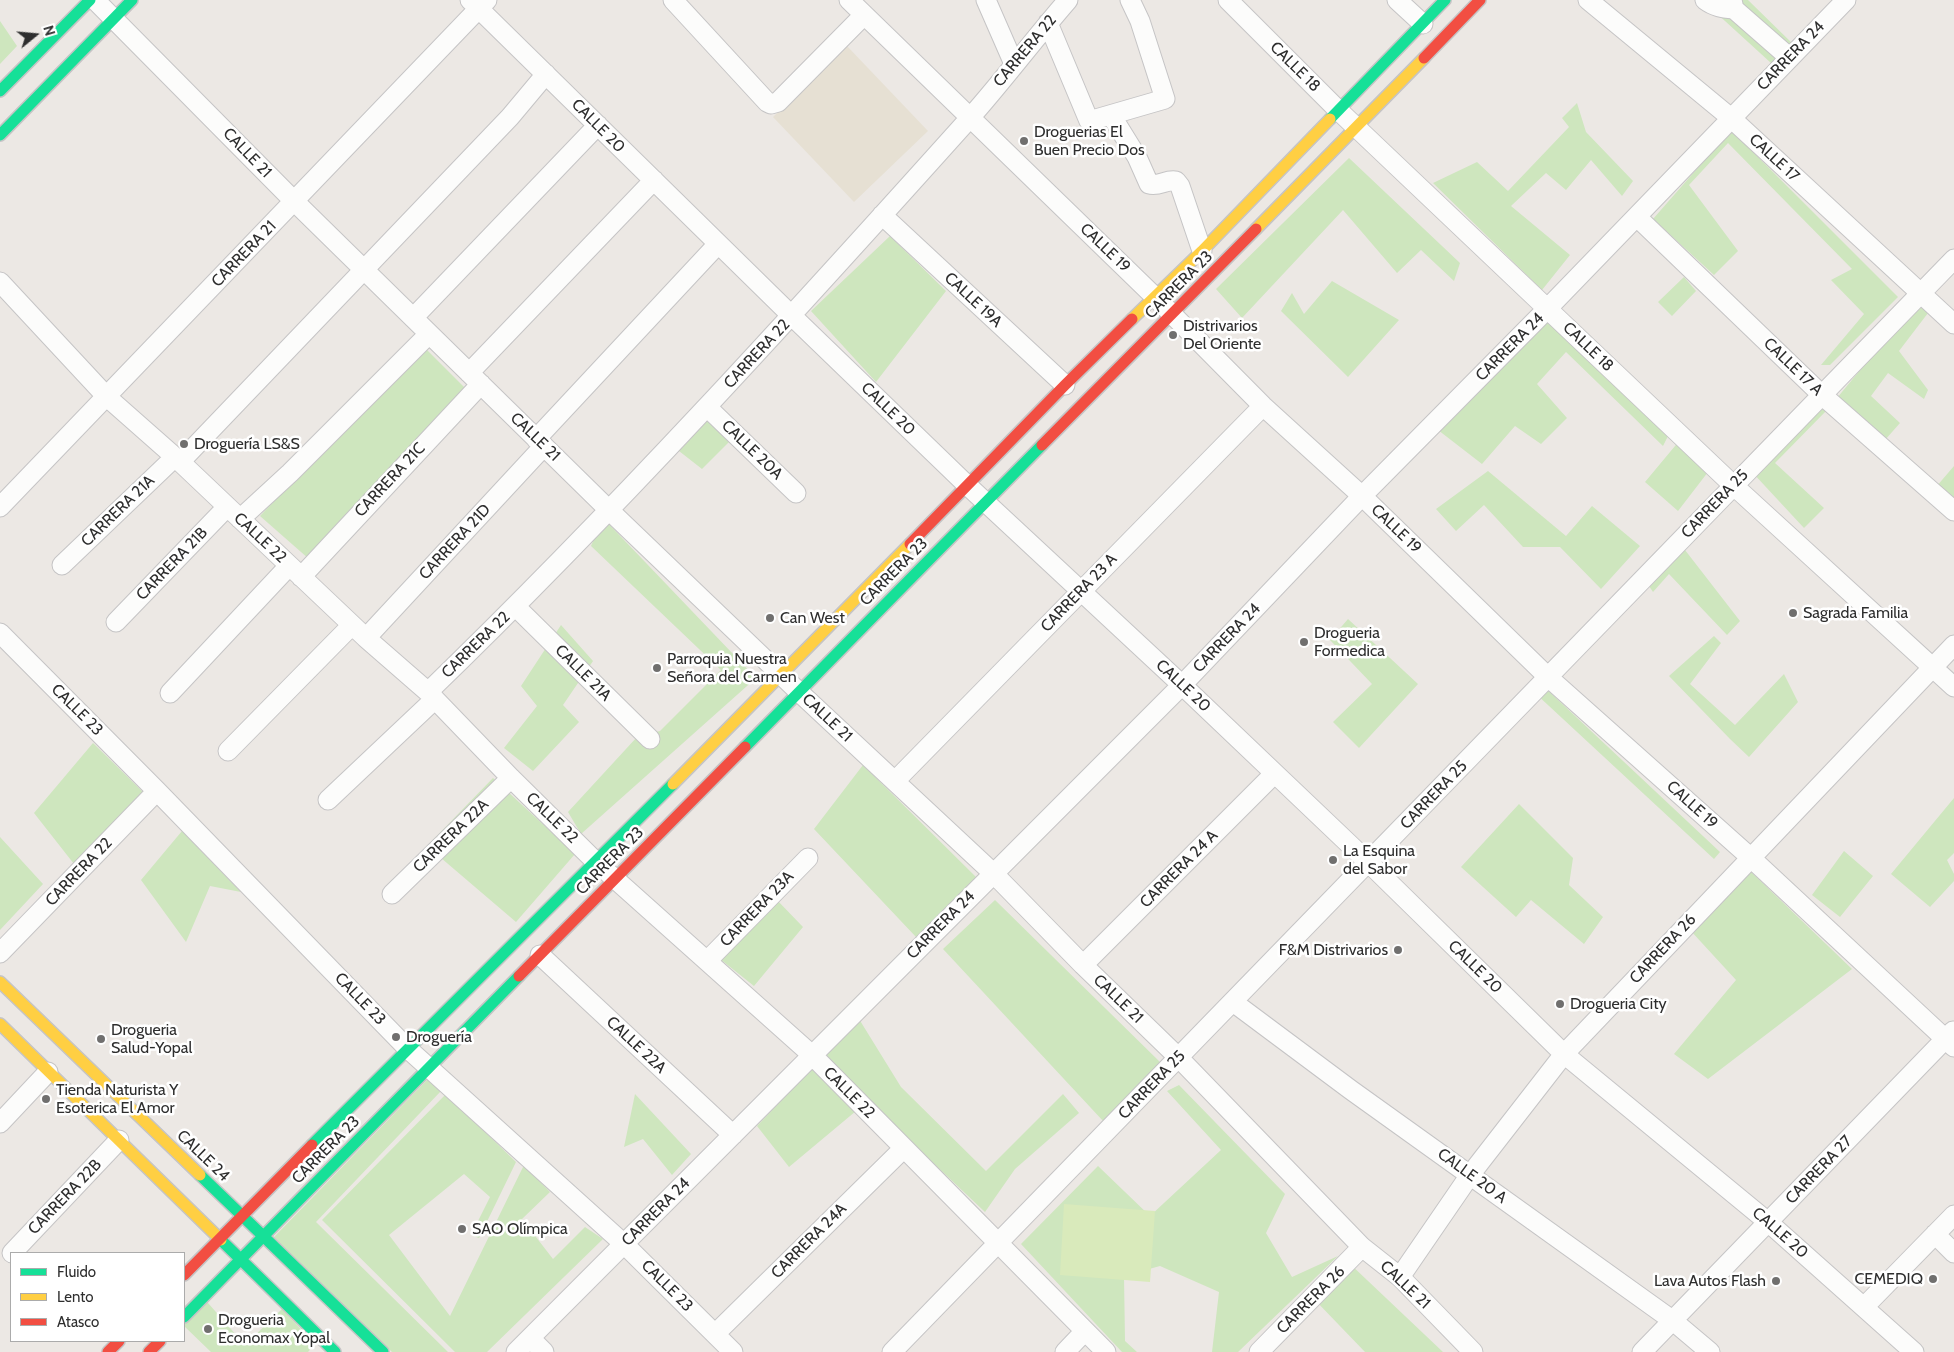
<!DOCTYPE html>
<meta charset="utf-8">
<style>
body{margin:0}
#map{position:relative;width:1954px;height:1352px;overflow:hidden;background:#ece8e4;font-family:Cabin,sans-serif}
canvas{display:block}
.legend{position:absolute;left:10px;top:1252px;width:175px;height:90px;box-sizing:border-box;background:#fff;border:1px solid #ababab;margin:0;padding:6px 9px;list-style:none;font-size:15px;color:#2e2e2e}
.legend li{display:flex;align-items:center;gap:10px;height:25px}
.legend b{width:25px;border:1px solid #ababab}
.north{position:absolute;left:10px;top:10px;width:50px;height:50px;-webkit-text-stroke:4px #fff;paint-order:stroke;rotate:73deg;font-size:14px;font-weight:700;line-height:20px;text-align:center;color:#2e2e2e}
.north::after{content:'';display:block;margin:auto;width:18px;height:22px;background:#2e2e2e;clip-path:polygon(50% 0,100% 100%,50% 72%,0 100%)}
</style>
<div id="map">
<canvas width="1954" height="1352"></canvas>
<ul class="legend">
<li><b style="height:6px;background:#16e098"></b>Fluido</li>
<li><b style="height:6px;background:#ffcf43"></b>Lento</li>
<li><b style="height:6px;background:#f24e42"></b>Atasco</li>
</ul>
<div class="north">N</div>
</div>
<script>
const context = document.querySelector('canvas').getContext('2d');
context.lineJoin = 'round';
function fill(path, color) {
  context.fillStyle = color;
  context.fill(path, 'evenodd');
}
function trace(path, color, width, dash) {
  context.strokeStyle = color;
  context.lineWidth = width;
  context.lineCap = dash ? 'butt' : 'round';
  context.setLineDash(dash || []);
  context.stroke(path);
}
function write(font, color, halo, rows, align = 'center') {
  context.font = font + ' Cabin,sans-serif';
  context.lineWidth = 5;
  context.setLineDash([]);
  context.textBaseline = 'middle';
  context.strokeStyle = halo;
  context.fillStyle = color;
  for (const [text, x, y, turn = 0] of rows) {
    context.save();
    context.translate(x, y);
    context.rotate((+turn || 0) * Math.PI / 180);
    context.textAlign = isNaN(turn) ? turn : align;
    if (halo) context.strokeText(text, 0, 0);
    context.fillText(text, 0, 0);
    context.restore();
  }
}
fill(new Path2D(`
 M847,46L928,131L854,202L773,117Z`), '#e6e0d3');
fill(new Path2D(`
 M1702,0H1748L1795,46L1771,63Z
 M0,21L17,46L0,64Z
 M1577,103L1586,132L1633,181L1622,196L1591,160L1566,190L1546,173L1511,206L1570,255L1542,290L1433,183L1477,162L1508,191L1569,127L1562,118Z
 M1731,130L1898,297L1830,365H1821L1864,314L1831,280L1852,269L1728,143L1689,185L1738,251L1714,275L1653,219Z
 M1349,158L1460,263L1454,281L1421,250L1397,273L1343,210L1242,318L1216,289Z
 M890,236L946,291L876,382L811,311Z
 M1684,277L1696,291L1672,316L1658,302Z
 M1332,281L1399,320L1348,377L1281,311L1292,293L1304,314Z
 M1918,300L1928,313L1899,351L1928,390L1924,399L1888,373L1871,396L1900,423L1885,440L1837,398Z
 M1547,319L1670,432L1663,446L1566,352L1537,384L1567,418L1541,444L1515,426L1482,464L1438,430Z
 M422,345L466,389L309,559L260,516Z
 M1820,401L1827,410L1775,463L1824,508L1804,528L1752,472Z
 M716,411L734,437L702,469L679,451Z
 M1680,440L1708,472L1678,511L1645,482Z
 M1954,466V502L1936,487Z
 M1488,471L1566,536L1592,506L1640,546L1601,589L1560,547H1523L1484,505L1456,531L1436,509Z
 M603,518L756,678L581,834L568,812L637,737L660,731L721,670L591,546Z
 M1685,550L1740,621L1727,635L1669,574L1653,592L1649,586Z
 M1348,619L1418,684L1359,748L1333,722L1372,684L1330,640Z
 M561,625L593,661L563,705L579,722L533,771L504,748L537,706L521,686Z
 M1714,636L1721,643L1690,684L1735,725L1784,674L1798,702L1749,757L1730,739L1669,676Z
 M1541,684L1720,852L1714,859L1535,693Z
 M93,743L143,792L74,864L34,813Z
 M863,765L976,877L916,937L814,829Z
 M493,778L575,854L516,922L427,846Z
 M1954,798V853L1947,860L1954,874V881L1930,907L1891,874Z
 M1519,804L1573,858L1569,885L1603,917L1584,944L1531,900L1516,917L1461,867Z
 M182,831L241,892L210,886L186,942L141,880Z
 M0,837L43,884L0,930Z
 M1844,851L1873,876L1840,917L1812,895Z
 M1747,868L1852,969L1708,1079L1674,1054L1736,980L1690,930Z
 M776,899L803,927L754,986L715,955Z
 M995,900L1161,1063L1104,1122L943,949Z
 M859,1019L901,1087L986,1171L1063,1094L1079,1113L1015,1169L985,1212L822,1058Z
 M812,1068L856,1111L789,1167L757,1126Z
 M428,1079L441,1091L316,1222L448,1352H392L274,1237Z
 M1179,1085L1285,1194L1266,1233L1292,1277L1338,1256L1238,1352H1212L1219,1292L1160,1266L1124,1276L1125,1341L1137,1352H1122L1021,1244L1098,1166L1150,1216L1221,1150L1167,1091Z
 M446,1094L516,1162L479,1238L471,1235L490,1197L464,1174L389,1235L450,1316L524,1165L550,1192L522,1219L553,1259L585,1227L603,1239L487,1352H455L322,1220Z
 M635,1094L691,1154L672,1175L643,1139L624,1147Z
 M1348,1262L1443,1352H1365L1313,1298Z
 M201,1295L245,1345L282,1309L315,1344L308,1352H211L184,1326Z`), '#cee6be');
fill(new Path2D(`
 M1064,1204L1155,1211L1150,1282L1060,1275Z`), '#d9eabb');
const street = new Path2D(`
 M95,0L294,201L610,511L799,692L993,873L1083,965L1178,1057L1362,1247L1400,1277L1473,1352
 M470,0L792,316L967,485L1182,685L1368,862L1564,1054L1768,1222L1914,1352
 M673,0L767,102L771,104L778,102L864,15
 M849,0L1155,297L1263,406L1362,496L1548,677L1750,857L1954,1047
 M986,0L1014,64
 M1228,0L1339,111L1733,485L1954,687
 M1397,0L1423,24
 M1588,0L1731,118L1954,324
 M1705,0C1714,7 1723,8 1734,9
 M1732,0L1734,9L1790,58
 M1048,23L1089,121L1165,99L1140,21L1130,0
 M1111,115L1137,157L1149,184C1159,187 1166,179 1176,181L1180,186L1202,251
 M882,215L1065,385
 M1637,217L1822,395L1954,511
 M0,282L107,397L175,457L366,638L428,692L511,778L596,862L812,1055L1106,1352
 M413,318L598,125
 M469,373L654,180
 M707,407L796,493
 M536,439L718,244
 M180,462L510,117L546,74
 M0,507L487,0
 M240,519L290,473L429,334
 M62,565L175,457
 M301,577L481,384
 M516,607L650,739
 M116,622L227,507
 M0,633L157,791L407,1048L624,1244L733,1352
 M366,638L544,446
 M428,692C617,509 793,315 968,120C1003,81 1034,39 1068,0
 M170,693L289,566
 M228,751L352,625
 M895,781L1263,406
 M328,800L435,699
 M392,894L511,778
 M0,953L157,791
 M540,955L733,1135
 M707,961L808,858
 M1083,965L1274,774
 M1233,1002L1351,1090L1672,1320L1710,1352
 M0,1123L48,1072
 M1935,1234L1954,1253
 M12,1253L119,1140
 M1400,1277L1470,1175L1564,1054L1954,645
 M1864,1307L1954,1215
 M715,1334L904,1148
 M530,1338L544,1352
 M516,1352L1182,685L1362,496L1548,308L1846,0
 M892,1352L1954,259
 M1065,1352L1085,1331
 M1259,1352L1362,1247
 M1642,1352L1953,1031`);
const fast = new Path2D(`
 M0,91L90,0
 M1330,119L1445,0
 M0,135L132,0
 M745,747L1042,445
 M312,1145L673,784
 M200,1175L383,1352
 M221,1240L335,1352
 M184,1317L519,976`);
const slow = new Path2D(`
 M1256,229L1424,58
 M1132,319L1202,251L1330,119
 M673,784L910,544
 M0,982L200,1175
 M0,1024L221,1240`);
const jam = new Path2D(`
 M1424,58L1480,0
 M1042,445L1256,229
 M910,544L1065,385L1132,319
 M519,976L745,747
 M184,1275L312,1145
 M108,1352L119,1341
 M149,1352L160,1341`);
trace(street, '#c5c4c5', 21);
trace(fast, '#c5c4c5', 14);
trace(slow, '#c5c4c5', 14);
trace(jam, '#c5c4c5', 14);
trace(street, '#fcfcfb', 19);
trace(fast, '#16e098', 11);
trace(slow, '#ffcf43', 11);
trace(jam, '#f24e42', 11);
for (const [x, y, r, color] of [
 [1024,141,5,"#706f6e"],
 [1173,335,5,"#706f6e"],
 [184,444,5,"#706f6e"],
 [1793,613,5,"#706f6e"],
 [770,618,5,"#706f6e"],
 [1304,642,5,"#706f6e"],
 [657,668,5,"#706f6e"],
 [1333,860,5,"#706f6e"],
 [1398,950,5,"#706f6e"],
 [1560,1004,5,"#706f6e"],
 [396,1037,5,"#706f6e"],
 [101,1039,5,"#706f6e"],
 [46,1099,5,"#706f6e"],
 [462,1229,5,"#706f6e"],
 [1933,1279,5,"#706f6e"],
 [1776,1281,5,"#706f6e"],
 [208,1329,5,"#706f6e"]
]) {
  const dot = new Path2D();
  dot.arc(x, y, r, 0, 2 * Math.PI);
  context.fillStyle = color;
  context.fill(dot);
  trace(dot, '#fff', 2);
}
write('16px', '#2e2e2e', '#fff', [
 ["CARRERA 22",1025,51,-50],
 ["CARRERA 24",1791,56,-46],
 ["CALLE 18",1295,67,45],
 ["CALLE 20",598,126,45],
 ["CALLE 21",247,153,46],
 ["CALLE 17",1774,158,43],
 ["CALLE 19",1105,248,44],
 ["CARRERA 21",244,254,-46],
 ["CARRERA 23",1179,285,-45],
 ["CALLE 19A",973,300,43],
 ["CARRERA 24",1510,347,-45],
 ["CALLE 18",1588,347,44],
 ["CARRERA 22",757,354,-47],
 ["CALLE 17 A",1793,367,44],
 ["CALLE 20",888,409,44],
 ["CALLE 21",535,437,44],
 ["CALLE 20A",752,450,44],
 ["CARRERA 21C",390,480,-47],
 ["CARRERA 25",1715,504,-46],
 ["CARRERA 21A",118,511,-44],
 ["CALLE 19",1396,529,44],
 ["CALLE 22",260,538,43],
 ["CARRERA 21D",455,542,-47],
 ["CARRERA 21B",172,564,-46],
 ["CARRERA 23",894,572,-45],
 ["CARRERA 23 A",1079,593,-46],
 ["CARRERA 24",1227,638,-46],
 ["CARRERA 22",476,645,-44],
 ["CALLE 21A",583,673,45],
 ["CALLE 20",1183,686,43],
 ["CALLE 23",77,710,45],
 ["CALLE 21",827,718,43],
 ["CARRERA 25",1434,795,-46],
 ["CALLE 19",1692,805,42],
 ["CALLE 22",552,818,44],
 ["CARRERA 22A",451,836,-44],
 ["CARRERA 23",610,861,-45],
 ["CARRERA 24 A",1179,869,-45],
 ["CARRERA 22",79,872,-46],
 ["CARRERA 23A",757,909,-46],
 ["CARRERA 24",941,925,-45],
 ["CARRERA 26",1663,949,-47],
 ["CALLE 20",1475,967,44],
 ["CALLE 23",360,999,46],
 ["CALLE 21",1118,999,44],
 ["CALLE 22A",636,1045,43],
 ["CARRERA 25",1152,1085,-46],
 ["CALLE 22",849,1093,45],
 ["CARRERA 23",326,1150,-45],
 ["CALLE 24",203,1156,44],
 ["CARRERA 27",1819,1170,-46],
 ["CALLE 20 A",1472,1176,36],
 ["CARRERA 22B",65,1197,-46],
 ["CARRERA 24",656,1212,-45],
 ["CALLE 20",1780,1233,41],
 ["CARRERA 24A",809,1241,-45],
 ["CALLE 21",1405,1285,43],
 ["CALLE 23",667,1286,45],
 ["CARRERA 26",1311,1300,-45]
]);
write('16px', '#2e2e2e', '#fff', [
 ["Droguerias El",1034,132],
 ["Buen Precio Dos",1034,150],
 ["Distrivarios",1183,326],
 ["Del Oriente",1183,344],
 ["Droguería LS&S",194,444],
 ["Sagrada Familia",1803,613],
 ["Can West",780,618],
 ["Drogueria",1314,633],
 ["Formedica",1314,651],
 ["Parroquia Nuestra",667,659],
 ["Señora del Carmen",667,677],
 ["La Esquina",1343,851],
 ["del Sabor",1343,869],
 ["F&M Distrivarios",1388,950,"right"],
 ["Drogueria City",1570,1004],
 ["Drogueria",111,1030],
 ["Salud-Yopal",111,1048],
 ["Droguería",406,1037],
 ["Tienda Naturista Y",56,1090],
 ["Esoterica El Amor",56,1108],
 ["SAO Olímpica",472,1229],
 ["CEMEDIQ",1923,1279,"right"],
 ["Lava Autos Flash",1766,1281,"right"],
 ["Drogueria",218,1320],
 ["Economax Yopal",218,1338]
], 'left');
</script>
